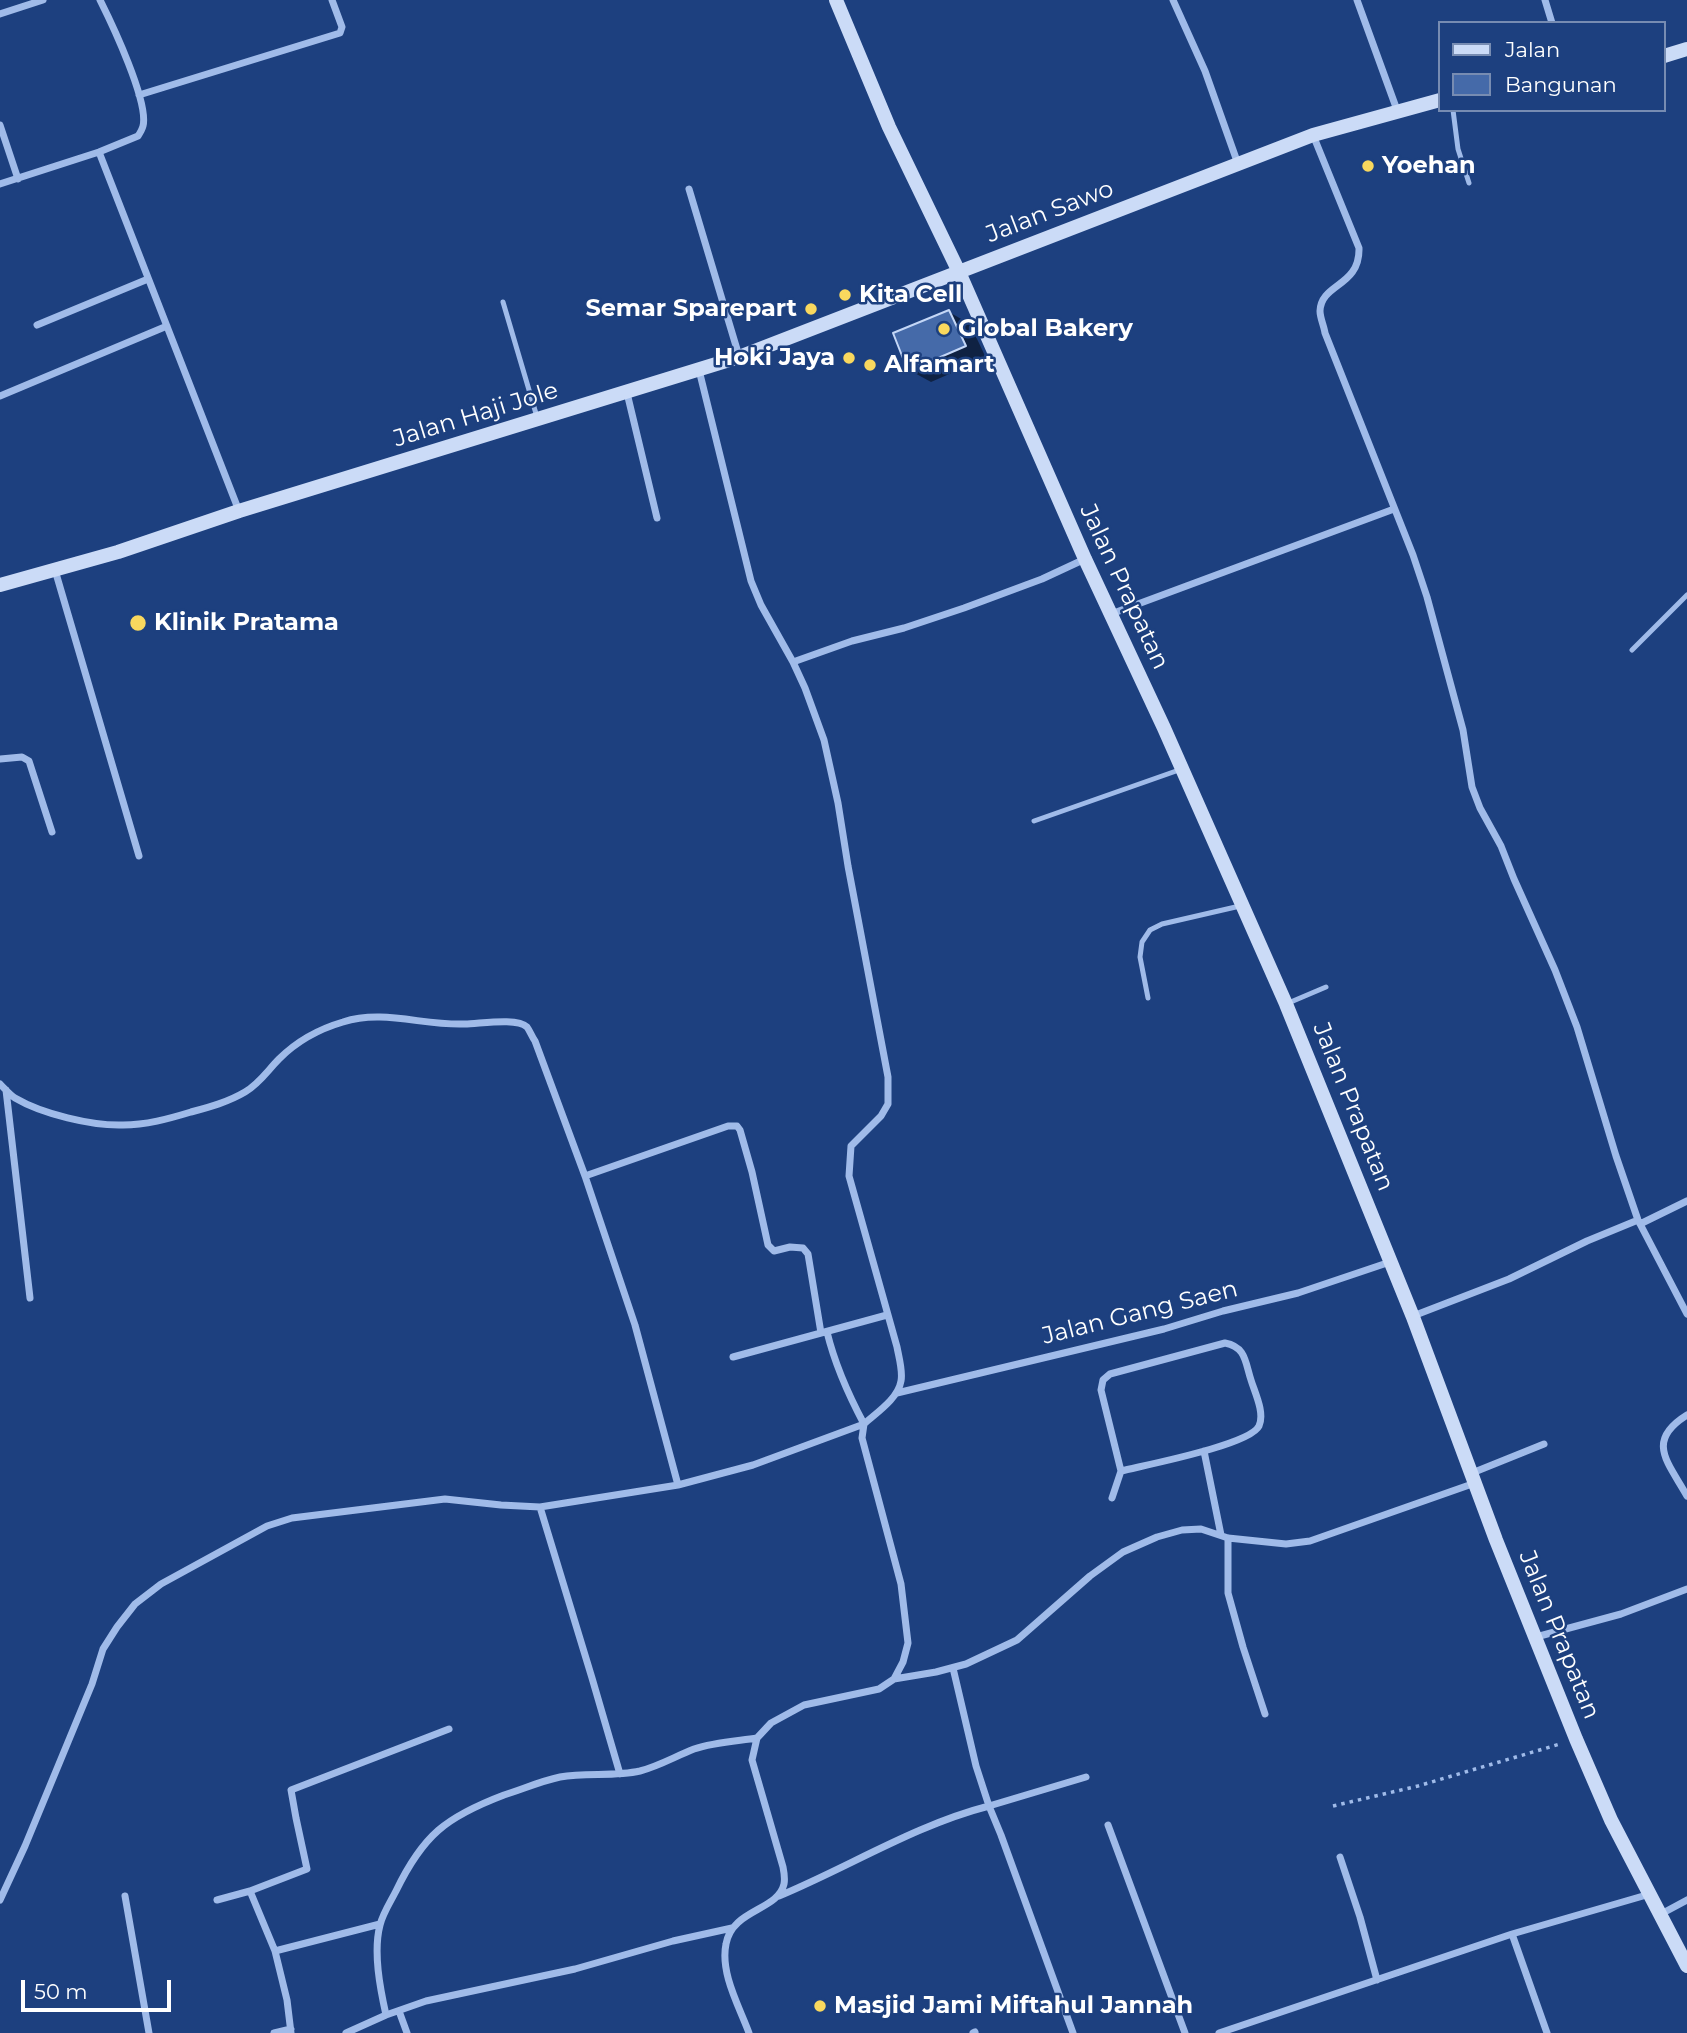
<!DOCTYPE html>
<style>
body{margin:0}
#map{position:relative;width:1687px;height:2033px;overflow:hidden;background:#1d407f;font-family:Montserrat,sans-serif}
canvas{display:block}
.legend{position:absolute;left:1438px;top:21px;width:228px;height:91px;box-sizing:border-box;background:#1d407f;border:2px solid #778cb2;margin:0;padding:9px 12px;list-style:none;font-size:21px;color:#fff}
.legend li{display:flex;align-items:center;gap:14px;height:35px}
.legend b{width:35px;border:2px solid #778cb2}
.scale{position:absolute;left:21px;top:1980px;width:150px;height:32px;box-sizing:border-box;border:4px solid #fff;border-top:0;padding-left:9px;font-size:21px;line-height:24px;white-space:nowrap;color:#fff;-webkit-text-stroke:5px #1d407f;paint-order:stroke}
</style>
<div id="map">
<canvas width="1687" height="2033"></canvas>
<ul class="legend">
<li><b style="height:9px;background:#cbdbf7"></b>Jalan</li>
<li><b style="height:19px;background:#456aa9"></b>Bangunan</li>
</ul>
<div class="scale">50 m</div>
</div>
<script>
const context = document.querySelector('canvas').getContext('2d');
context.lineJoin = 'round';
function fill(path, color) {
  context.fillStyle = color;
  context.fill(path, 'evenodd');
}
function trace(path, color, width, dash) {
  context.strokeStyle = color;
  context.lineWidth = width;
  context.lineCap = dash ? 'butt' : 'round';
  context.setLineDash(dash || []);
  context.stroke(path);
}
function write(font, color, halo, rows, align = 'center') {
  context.font = font + ' Montserrat,sans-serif';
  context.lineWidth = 5;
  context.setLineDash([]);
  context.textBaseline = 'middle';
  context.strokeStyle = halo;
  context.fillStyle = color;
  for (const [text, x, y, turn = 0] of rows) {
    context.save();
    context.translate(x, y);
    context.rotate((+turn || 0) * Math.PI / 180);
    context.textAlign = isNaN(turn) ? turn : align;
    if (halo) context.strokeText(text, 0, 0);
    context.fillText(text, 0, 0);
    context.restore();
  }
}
fill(new Path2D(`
 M949,312L970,324L986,358L931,382L909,370Z`), '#0007');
const building = new Path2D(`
 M949,310L966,346L908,371L893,333Z`);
fill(building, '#456aa9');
trace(building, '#c4d7f7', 2);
trace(new Path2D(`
 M1333,1806L1418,1786L1560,1744`), '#a0bbe9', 3.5, [3.5, 5]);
trace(new Path2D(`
 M1453,110L1458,149L1469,183
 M503,302L537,417
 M1632,650L1687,595
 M1034,821L1179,770
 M1148,998L1140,957L1142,942L1150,930L1162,924L1240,906
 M1286,1004L1326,987`), '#a0bbe9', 5);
trace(new Path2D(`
 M1173,0L1205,71L1238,164
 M1357,0L1397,110
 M1545,0L1552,23
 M0,14L43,0
 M139,95L340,33L342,27L332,0
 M0,125L18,179
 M1313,135L1359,248C1360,287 1321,283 1320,311C1320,318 1324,326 1325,333L1413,555L1427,597L1463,730L1472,787L1480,808L1501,846L1514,879L1555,970L1577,1027L1616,1156L1638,1220L1687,1314
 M99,152L239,511
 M0,184L99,152L138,136C140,133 142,130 143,126C149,102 112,24 100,0
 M689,189L739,356
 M37,325L148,279
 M699,370L751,581L761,605L793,662L805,688L824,740L838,803L848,866L888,1077V1104L881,1116L851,1146L849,1176L897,1347C899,1358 903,1371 901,1381C898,1399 876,1413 864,1424L862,1438L901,1584L908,1643L903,1662L894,1679L879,1689L804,1705L771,1723L757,1738L752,1760L783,1867C784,1872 785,1879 784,1884C778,1911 732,1909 726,1944C720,1973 739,2006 749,2033
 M627,393L657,518
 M0,396L167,326
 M55,570L139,856
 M1111,614L1394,509
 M793,662L852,641L904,628L964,608L1042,579L1085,559
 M0,759L22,757L29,761L52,832
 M0,1084C5,1089 10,1095 15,1098C42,1114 92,1126 123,1125C146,1125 168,1119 191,1112C210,1107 228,1102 245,1092C260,1083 268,1070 279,1059C297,1041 319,1029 343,1022C383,1009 424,1026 465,1024C479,1024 517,1017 527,1027C530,1031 532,1037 535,1041L585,1176L635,1325L678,1485
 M6,1090L30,1298
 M585,1176L728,1126H737L740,1130L752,1172L768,1245L774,1251L790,1247L803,1248L808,1254L821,1333
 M1640,1224L1687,1201
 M1413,1316L1509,1279L1587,1241L1638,1220
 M733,1357L887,1315
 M897,1393L1164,1329L1223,1311L1298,1293L1390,1262
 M1687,1415C1645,1441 1668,1462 1687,1496
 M1204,1451L1221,1535
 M1472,1473L1544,1444
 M1112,1498L1121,1471C1145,1465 1250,1445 1259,1426C1265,1413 1255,1393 1251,1380C1245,1362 1246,1347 1225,1343L1110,1374L1103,1380L1101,1390L1121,1471
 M540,1507L592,1678L620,1774
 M1228,1538V1593L1243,1647L1265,1714
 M1536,1637L1621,1614L1687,1589
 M953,1668L976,1766L989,1806L1086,1777
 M894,1679L936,1672L966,1664L1017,1640L1090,1576L1123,1552L1157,1537L1182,1530L1201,1529L1228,1538L1286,1544L1310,1541L1475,1483
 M1108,1825L1185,2033
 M1340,1857L1360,1917L1377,1980
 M250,1891L307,1869L296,1818L291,1790L449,1729
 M125,1896L149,2033
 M779,1896C849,1867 915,1825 989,1806L1001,1835L1073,2033
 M0,1900L25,1846L92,1684L103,1649L117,1627L135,1604L161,1584L267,1526L292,1518L445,1499L501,1505L540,1507L678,1485L753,1465L864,1424C848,1394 835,1365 827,1332
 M217,1900L250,1891L275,1951L287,2000L291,2033
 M1661,1914L1687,1900
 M1512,1934L1547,2033
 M275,1951L380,1924
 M399,2011L407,2033
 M386,2015C380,1988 373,1952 380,1925C383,1913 391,1901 396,1891C423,1835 446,1817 504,1795C523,1789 541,1781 560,1777C586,1772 614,1777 640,1771C659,1766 676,1756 694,1749C714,1742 737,1741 757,1738
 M274,2033L291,2029
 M346,2033L386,2015L426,2001L575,1969L673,1941L732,1928
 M973,2033L975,2032
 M1219,2033L1512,1934L1650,1894`), '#a0bbe9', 7);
trace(new Path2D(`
 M836,0L889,127L959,272L1085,559L1164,728L1286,1004L1413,1317L1496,1540L1576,1739L1611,1820L1687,1966
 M1664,56L1687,49
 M0,585L118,552L239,511L739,357L1313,135L1440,100`), '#cbdbf7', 14);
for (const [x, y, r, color] of [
 [1368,166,7,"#f9d85e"],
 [845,295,7,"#f9d85e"],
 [811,309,7,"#f9d85e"],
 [944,329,7,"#f9d85e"],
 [849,358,7,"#f9d85e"],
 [870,365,7,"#f9d85e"],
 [138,623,9,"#f9d85e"],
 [820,2006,7,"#f9d85e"]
]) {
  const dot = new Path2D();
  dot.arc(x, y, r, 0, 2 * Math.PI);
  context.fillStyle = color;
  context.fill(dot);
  trace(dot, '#1d407f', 2.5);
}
write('bold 24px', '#fff', '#1d407f', [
 ["Yoehan",1382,166],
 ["Kita Cell",859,295],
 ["Semar Sparepart",797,309,"right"],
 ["Global Bakery",958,329],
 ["Hoki Jaya",835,358,"right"],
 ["Alfamart",884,365],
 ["Klinik Pratama",154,623],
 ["Masjid Jami Miftahul Jannah",834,2006]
], 'left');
write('24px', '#fff', '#1d407f', [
 ["Jalan Sawo",1050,212,-21],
 ["Jalan Haji Jole",476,415,-17],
 ["Jalan Prapatan",1124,587,65],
 ["Jalan Prapatan",1353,1107,68],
 ["Jalan Gang Saen",1140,1313,-14],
 ["Jalan Prapatan",1559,1635,68]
]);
</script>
